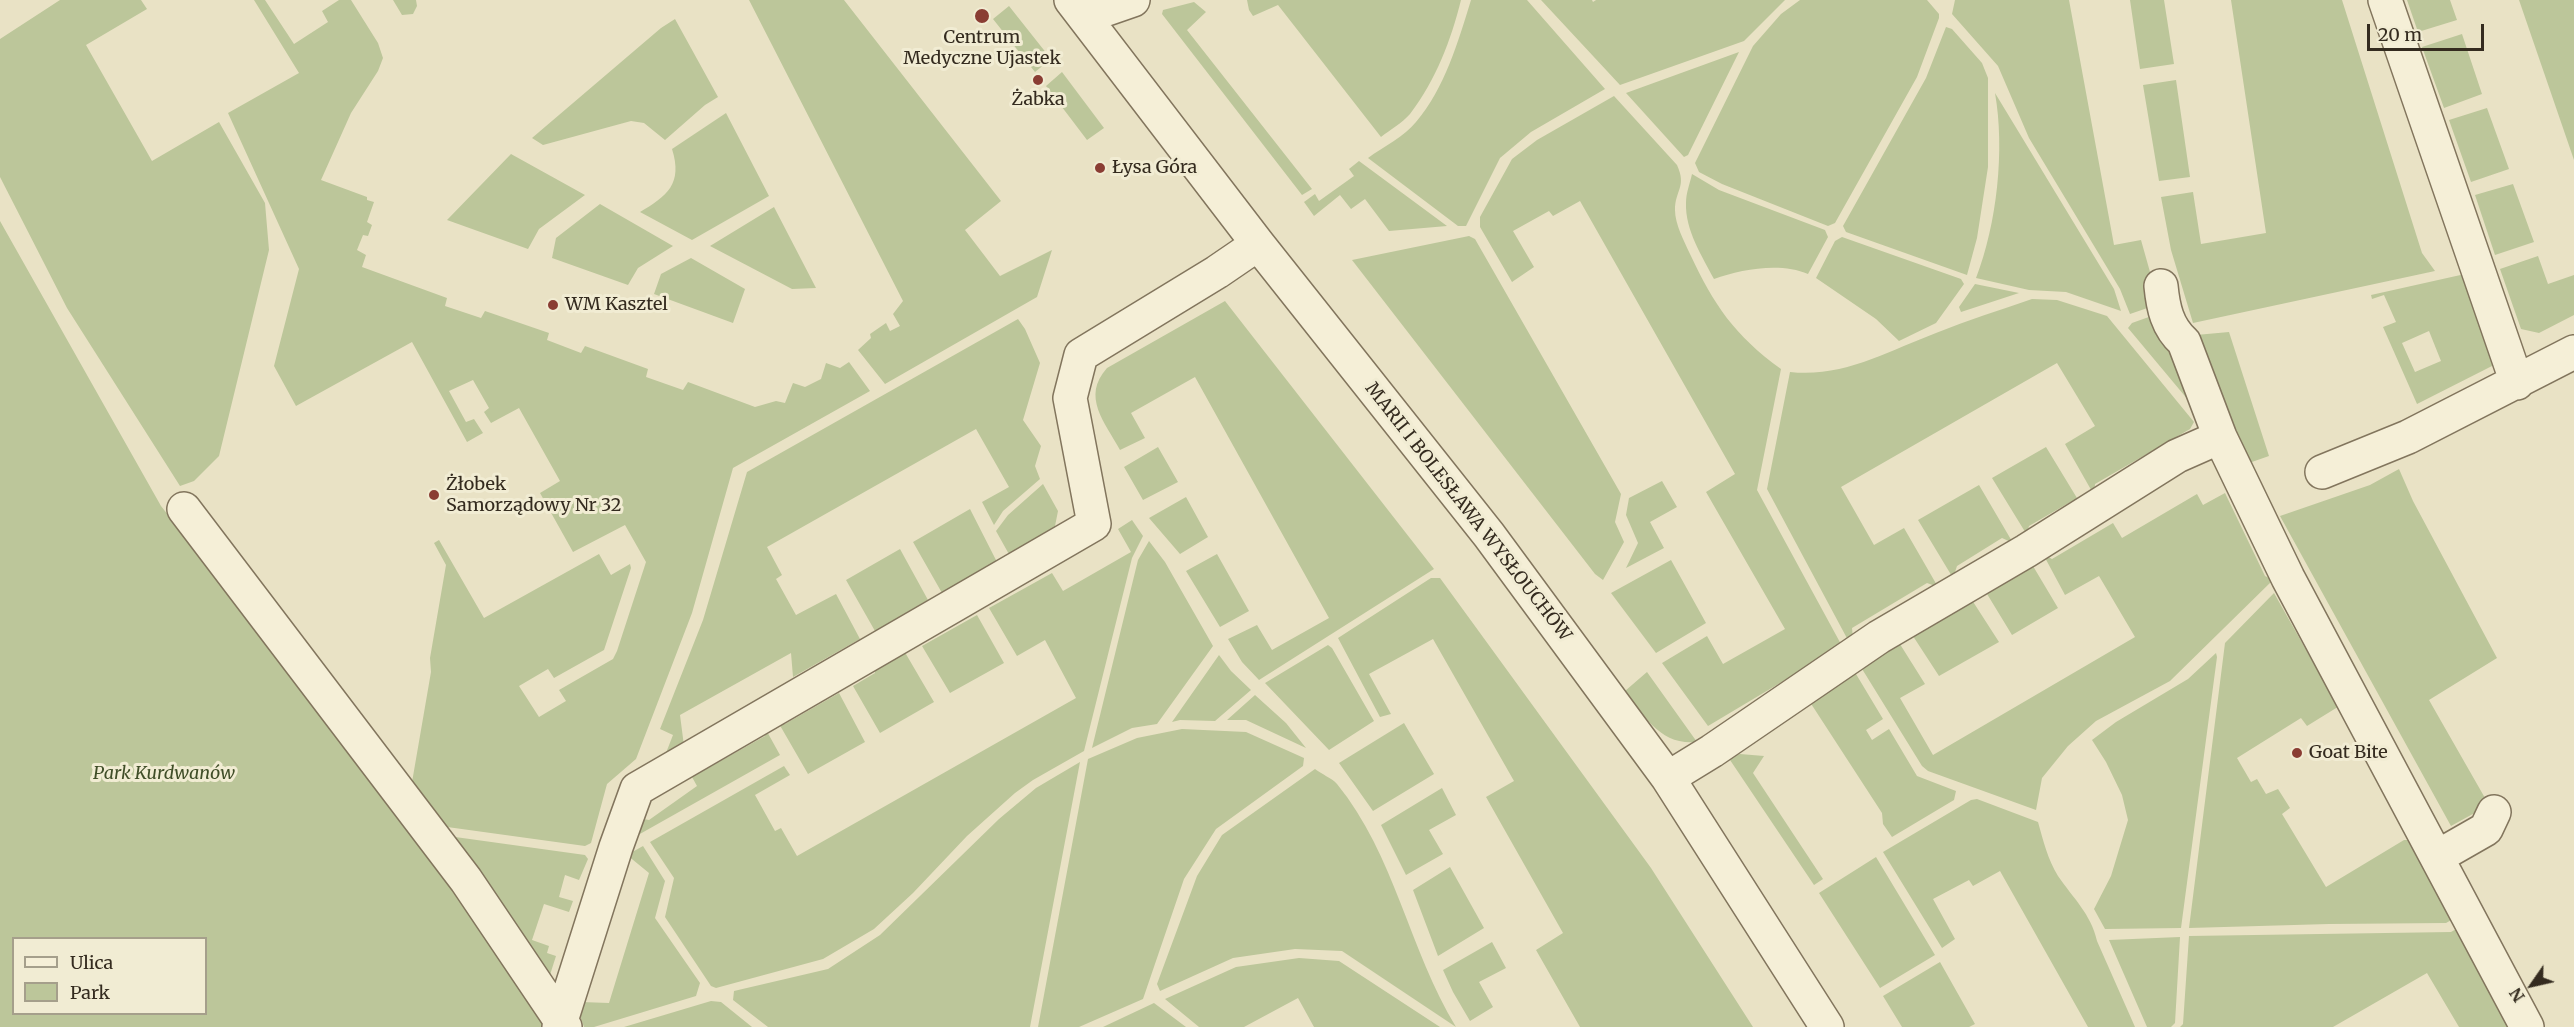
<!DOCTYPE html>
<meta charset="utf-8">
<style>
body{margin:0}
#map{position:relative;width:2574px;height:1027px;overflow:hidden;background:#e9e2c5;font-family:Merriweather,serif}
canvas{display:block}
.legend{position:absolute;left:12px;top:937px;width:195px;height:78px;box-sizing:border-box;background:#f1ecd3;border:2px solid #a59f8b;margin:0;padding:8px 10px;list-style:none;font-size:18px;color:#342b1f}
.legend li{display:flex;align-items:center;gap:12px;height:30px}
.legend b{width:30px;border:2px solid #a59f8b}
.north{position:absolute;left:2502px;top:955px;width:60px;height:60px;-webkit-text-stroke:4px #f1ecd3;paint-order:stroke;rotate:236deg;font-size:16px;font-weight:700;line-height:24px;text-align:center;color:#342b1f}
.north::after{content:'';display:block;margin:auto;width:21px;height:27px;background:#342b1f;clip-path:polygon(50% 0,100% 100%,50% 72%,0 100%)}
.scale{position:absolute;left:2367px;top:24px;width:117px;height:27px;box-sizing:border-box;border:3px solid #342b1f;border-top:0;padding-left:8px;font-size:18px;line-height:21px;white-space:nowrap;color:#342b1f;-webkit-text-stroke:4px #f1ecd3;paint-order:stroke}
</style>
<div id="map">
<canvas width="2574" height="1027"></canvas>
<ul class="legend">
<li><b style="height:8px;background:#f5efd7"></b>Ulica</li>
<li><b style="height:16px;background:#bcc69a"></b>Park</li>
</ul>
<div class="north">N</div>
<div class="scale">20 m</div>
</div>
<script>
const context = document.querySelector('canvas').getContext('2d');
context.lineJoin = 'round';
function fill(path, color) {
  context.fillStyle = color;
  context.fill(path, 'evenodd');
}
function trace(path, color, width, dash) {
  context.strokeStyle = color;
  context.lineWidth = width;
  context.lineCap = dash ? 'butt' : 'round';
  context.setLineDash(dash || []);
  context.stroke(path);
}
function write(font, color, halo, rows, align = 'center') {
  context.font = font + ' Merriweather,serif';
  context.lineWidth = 6;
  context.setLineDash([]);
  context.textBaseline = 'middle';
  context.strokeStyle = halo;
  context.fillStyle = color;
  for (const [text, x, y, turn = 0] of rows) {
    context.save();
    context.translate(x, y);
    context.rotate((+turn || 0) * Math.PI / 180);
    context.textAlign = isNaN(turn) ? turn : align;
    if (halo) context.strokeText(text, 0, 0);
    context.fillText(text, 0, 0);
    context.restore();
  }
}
fill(new Path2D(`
 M60,0H141L147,9L86,45L152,161L219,122L265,203L269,250L219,456L194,481L180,486L67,308L0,177V39Z
 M254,0H265L294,44L328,22L322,11L339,0H351L378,43L383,58L378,71L351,113L321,180L367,197V200L374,202L367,222L372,225L368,236L363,235L357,250L366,255L362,267L447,298L445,306L481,318L485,311L549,333L547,340L581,353L585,346L648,369L646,377L683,390L688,382L755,407L776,401L785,403L793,383L805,387L821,379L826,363L840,368L849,362L870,391L733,468L692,613L636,759L607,784L591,843L585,846L440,826L411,788L431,672L430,658L446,565L434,543L439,540L484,618L599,554L611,575L630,564L631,568L604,650L554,678L548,669L519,686L539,717L566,701L559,690L613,659L617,651L646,562L625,525L573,552L540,493L560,481L519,408L491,423L484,412L489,408L473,380L449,391L466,422L474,419L483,433L467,442L412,342L296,406L274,366L299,269L228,113L299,73Z
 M393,0H416L417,6L413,14L402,15Z
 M749,0H844L1001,201L965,230L1000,276L1052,250L1037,297L885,384L858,350L871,338L870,334L886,323L890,331L900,326L893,314L903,301Z
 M1247,0H1461C1451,40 1436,80 1410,114C1402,123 1390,130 1381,137L1278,5L1253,16L1249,10Z
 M1471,0H1527L1605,89L1531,132L1500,158L1466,226H1458L1368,158C1383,147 1405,136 1416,122C1445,88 1458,42 1471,0Z
 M1541,0H1592L1593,2L1596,0H1785L1744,41L1620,85Z
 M1800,0H1927L1939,14V18L1917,77L1835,223L1828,226L1722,184L1699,172L1695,163L1753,46L1781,14Z
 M1955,0H2069L2114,245L2141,240L2159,304L2130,314L2120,289L2029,138L1998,66L1952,14Z
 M2130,0H2164L2174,64L2140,69Z
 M2231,0H2342L2422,253L2435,271L2193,323L2171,250L2161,197L2193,192L2201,244L2266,233Z
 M2407,0H2450L2457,20L2418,32Z
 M2519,0H2574V160Z
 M1194,2L1206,12L1187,30L1312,189L1302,195L1162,14L1163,10Z
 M1009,6L1051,59L1035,72L993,19Z
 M675,19L718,97L705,105L665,140L644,123L631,121L543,145L532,138L661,28Z
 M1946,27L1952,29L1982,63L1988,78V167L1977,238L1967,275L1846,232L1843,226L1926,78Z
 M2462,34L2482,94L2444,108L2422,47Z
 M1739,52L1688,155L1684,157L1626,93Z
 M1062,72L1104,128L1087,140L1046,86Z
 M2176,80L2190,177L2159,181L2143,85Z
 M1995,93L2114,289L2121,311L2066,292L2029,290L1976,278C1997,224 2005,150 1995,93Z
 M1614,96L1677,165C1687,187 1675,190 1675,210C1675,224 1684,241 1690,254C1714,305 1734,335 1781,369L1757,490L1842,646L1708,726L1662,663L1707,636L1723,664L1785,629L1706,492L1735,474L1580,201L1553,216L1549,211L1513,231L1534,267L1512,282L1480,227V217L1512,159L1537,140Z
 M2487,108L2509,169L2471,182L2449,120Z
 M726,113L769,196L692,240L640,212C667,196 683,184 672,149Z
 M511,154L585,195L539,229L528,249L447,220Z
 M1359,161L1447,226L1389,231L1365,199L1351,209L1340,195L1314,216L1304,202L1315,194L1319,201L1354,176L1349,169Z
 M1692,174L1719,190L1825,230L1828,237L1808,274C1781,262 1741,269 1714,279C1702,256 1685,230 1686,203C1686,193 1690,183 1692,174Z
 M2513,184L2534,242L2495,255L2475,195Z
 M600,204L673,246L638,268L628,285L552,258L556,238Z
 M774,207L816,288L792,289L710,246Z
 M0,221L161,506L439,859L554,1027H0ZM14,938H206V1014H14Z
 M1469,236L1475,239L1621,494L1615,522L1624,542L1603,580L1595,574L1352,260Z
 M1842,237L1961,279L1964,284L1936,323L1899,341L1876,319L1816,278L1835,241Z
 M2538,256L2548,284L2574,275V315L2539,333L2521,329L2500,269Z
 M691,258L745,289L733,323L654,294L661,274Z
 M2465,274L2492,357V366L2417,404L2383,327L2396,322L2384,295L2372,299L2371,295ZM2429,331L2441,361L2415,372L2402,343Z
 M1975,284L2019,293L1961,312L1959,307Z
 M2032,299L2057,300L2107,316L2194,422L2190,429L2095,484L2094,495L2065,444L2095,426L2057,363L1841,487L1874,545L1904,528L1938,587L1927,583L1852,628L1853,639L1849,642L1767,489L1790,372C1843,378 1888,351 1936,333C1968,320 2000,310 2032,299Z
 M1225,301L1434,569L1259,680L1242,662L1228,639L1257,625L1272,650L1329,618L1195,377L1131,413L1145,438L1120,450C1105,422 1081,397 1107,368Z
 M2160,313L2194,407L2128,328L2132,323Z
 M1018,319L1025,329L1040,363L1023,420L1041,446L1035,466L1040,479L1003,511L994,525L982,502L1009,487L976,429L767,547L782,575L776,579L796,615L836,594L860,639L793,677L791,653L680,715L684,746L664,758L673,735L660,729L703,620L747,472Z
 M2229,332L2269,456L2249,463L2196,335Z
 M1158,447L1178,482L1143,500L1124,467Z
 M2046,447L2080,503L2072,501L2029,526L2027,535L1992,478Z
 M2399,469L2413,501L2497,658L2429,700L2489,805L2451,826L2280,516L2370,485Z
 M1662,481L1677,507L1650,522L1664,548L1626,568L1638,543L1626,515L1629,498Z
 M1043,484L1058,511L1054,531L1010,556L996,531L1008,515Z
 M1979,485L2013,543L2002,538L1957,566L1953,578L1918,520Z
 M2225,493L2265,576L2273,580L2170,681L2096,721L2068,746L2042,778L2036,810L1928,771L1922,766L1859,664L1898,641L1925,684L1900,698L1933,755L2135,637L2099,576L2065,595L2043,554L2052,559L2113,523L2122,538L2197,494L2203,505Z
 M1186,497L1208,537L1180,554L1149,518Z
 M970,509L997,562L942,593L913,542Z
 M1132,520L1143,536L1132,558L1084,751L1033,780L1015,793L967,836L913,893L874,929L823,959L716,988L711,986L665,917L674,878L650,842L784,766L790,775L755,795L775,831L781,828L797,856L1076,698L1045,640L1017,656L989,608L1052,573L1063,591L1131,552L1118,529Z
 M1149,541L1165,562L1213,646L1157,724L1132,728L1092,748L1138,560Z
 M900,549L928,600L875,631L846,580Z
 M1217,554L1249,611L1220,627L1186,571Z
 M1671,560L1706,623L1656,653L1611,593Z
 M2030,561L2058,608L2012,635L1984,589Z
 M1431,578H1440L1651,868L1753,1027H1580L1536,950L1563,933L1486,797L1514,781L1433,639L1369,674L1391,714L1380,717L1338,638Z
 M2274,593L2336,703L2341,705L2307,726L2301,718L2237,758L2251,782L2257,779L2266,794L2278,789L2290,808L2282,814L2326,887L2404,840H2413L2455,918L2446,923L2329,924L2189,928L2225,643Z
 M1970,597L1999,642L1939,676L1911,633Z
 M977,615L1004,663L950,693L922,646Z
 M1328,645L1332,648L1374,721L1329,750L1265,683Z
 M903,649L934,702L880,733L853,686L875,673L874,666Z
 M2216,653L2217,657L2181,928L2105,929L2094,909L2111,876L2128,820L2122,795L2106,762L2092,740L2116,722L2188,679Z
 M1219,655L1231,671L1251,690L1215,721L1180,720L1172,722Z
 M1853,669L1883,719L1866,730L1872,740L1889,729L1917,776L1956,791L1954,800L1892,837L1883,824L1882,813L1806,696Z
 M1647,672L1697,742C1661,746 1644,716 1625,691Z
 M839,693L865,742L808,774L778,722L785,724Z
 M1255,695L1286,723L1306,748L1246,720H1227Z
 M1404,723L1434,774L1373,811L1339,763Z
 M765,728L780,755L631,839L638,818L649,820L697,786L692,777L765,736Z
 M1182,729L1246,732L1304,758L1303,766L1216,829L1184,879L1143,999L1079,1027H1038L1088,759L1137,738Z
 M1740,754L1764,756L1753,773L1823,879L1814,885L1728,757Z
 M1080,762L1030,1027H768L733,1000L734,991L828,969L880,935L999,819L1036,788Z
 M1315,769C1321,774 1332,778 1337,784C1395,855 1409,950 1456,1027L1342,951L1295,949L1233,958L1160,991L1157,984L1197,876L1222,835Z
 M1442,788L1456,815L1429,830L1443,854L1406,875L1381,825Z
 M1977,799L2038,822C2043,840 2048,860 2058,876C2073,898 2091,914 2097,941L2135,1027H2088L2000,871L1973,886L1969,880L1933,899L1955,939L1942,948L1883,852L1971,800Z
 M448,836L585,855L588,859L579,880L565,875L559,897L573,901L569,912L544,904L532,940L549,946L547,953L556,956L549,978Z
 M643,846L665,881L655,918L700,983L696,996L594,1027H584L578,1011L581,1002L609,1003L649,873L627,855Z
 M1876,857L1935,955L1880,988L1819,893Z
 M1450,867L1484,928L1438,956L1413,890Z
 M2458,928L2515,1027H2459L2427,973L2333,1027H2180L2183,1024L2189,936L2451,932Z
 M2180,937L2175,1023L2171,1027H2147L2109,940Z
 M1492,942L1506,968L1479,982L1493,1007L1470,1021L1453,992L1443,970Z
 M1299,958L1339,961L1440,1027H1314L1298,998L1244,1027H1199L1165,999L1236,967Z
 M1940,962L1975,1024L1969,1027H1902L1883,996Z
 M711,1001L721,1002L752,1027H624Z
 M1154,1003L1186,1027H1103Z`), '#bcc69a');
const street = new Path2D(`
 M1071,0L1258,244L1489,535L1668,778L1827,1027
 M2385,0L2517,383
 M1084,17L1133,0
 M2161,286C2163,307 2167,327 2184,342L2220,437L2288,578L2527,1027
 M2322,472L2408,437L2574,352
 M184,509L466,880L565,1027
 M1668,778L1712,751L1879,637L2026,551L2177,456L2220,437
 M2437,857L2486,829L2494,812
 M559,1027L616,847L637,789L1094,524L1070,398L1081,355L1217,272L1258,244`);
trace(street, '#82755d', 36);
trace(street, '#f5efd7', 33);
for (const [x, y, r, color] of [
 [982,16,8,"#8a3d33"],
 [1038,80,6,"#8a3d33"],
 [1100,168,6,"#8a3d33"],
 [553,305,6,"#8a3d33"],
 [434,495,6,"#8a3d33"],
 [2297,753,6,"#8a3d33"]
]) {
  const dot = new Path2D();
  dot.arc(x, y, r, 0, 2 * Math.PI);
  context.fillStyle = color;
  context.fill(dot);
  trace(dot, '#f1ecd3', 2);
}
write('18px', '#342b1f', '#f1ecd3', [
 ["Centrum",982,38,"center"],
 ["Medyczne Ujastek",982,59,"center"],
 ["Żabka",1038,100,"center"],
 ["Łysa Góra",1112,168],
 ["WM Kasztel",565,305],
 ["Żłobek",446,485],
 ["Samorządowy Nr 32",446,506],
 ["Goat Bite",2309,753]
], 'left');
write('18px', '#342b1f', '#f1ecd3', [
 ["MARII I BOLESŁAWA WYSŁOUCHÓW",1468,512,52]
]);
write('italic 18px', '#404e28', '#f1ecd3', [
 ["Park Kurdwanów",164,774]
]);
</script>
